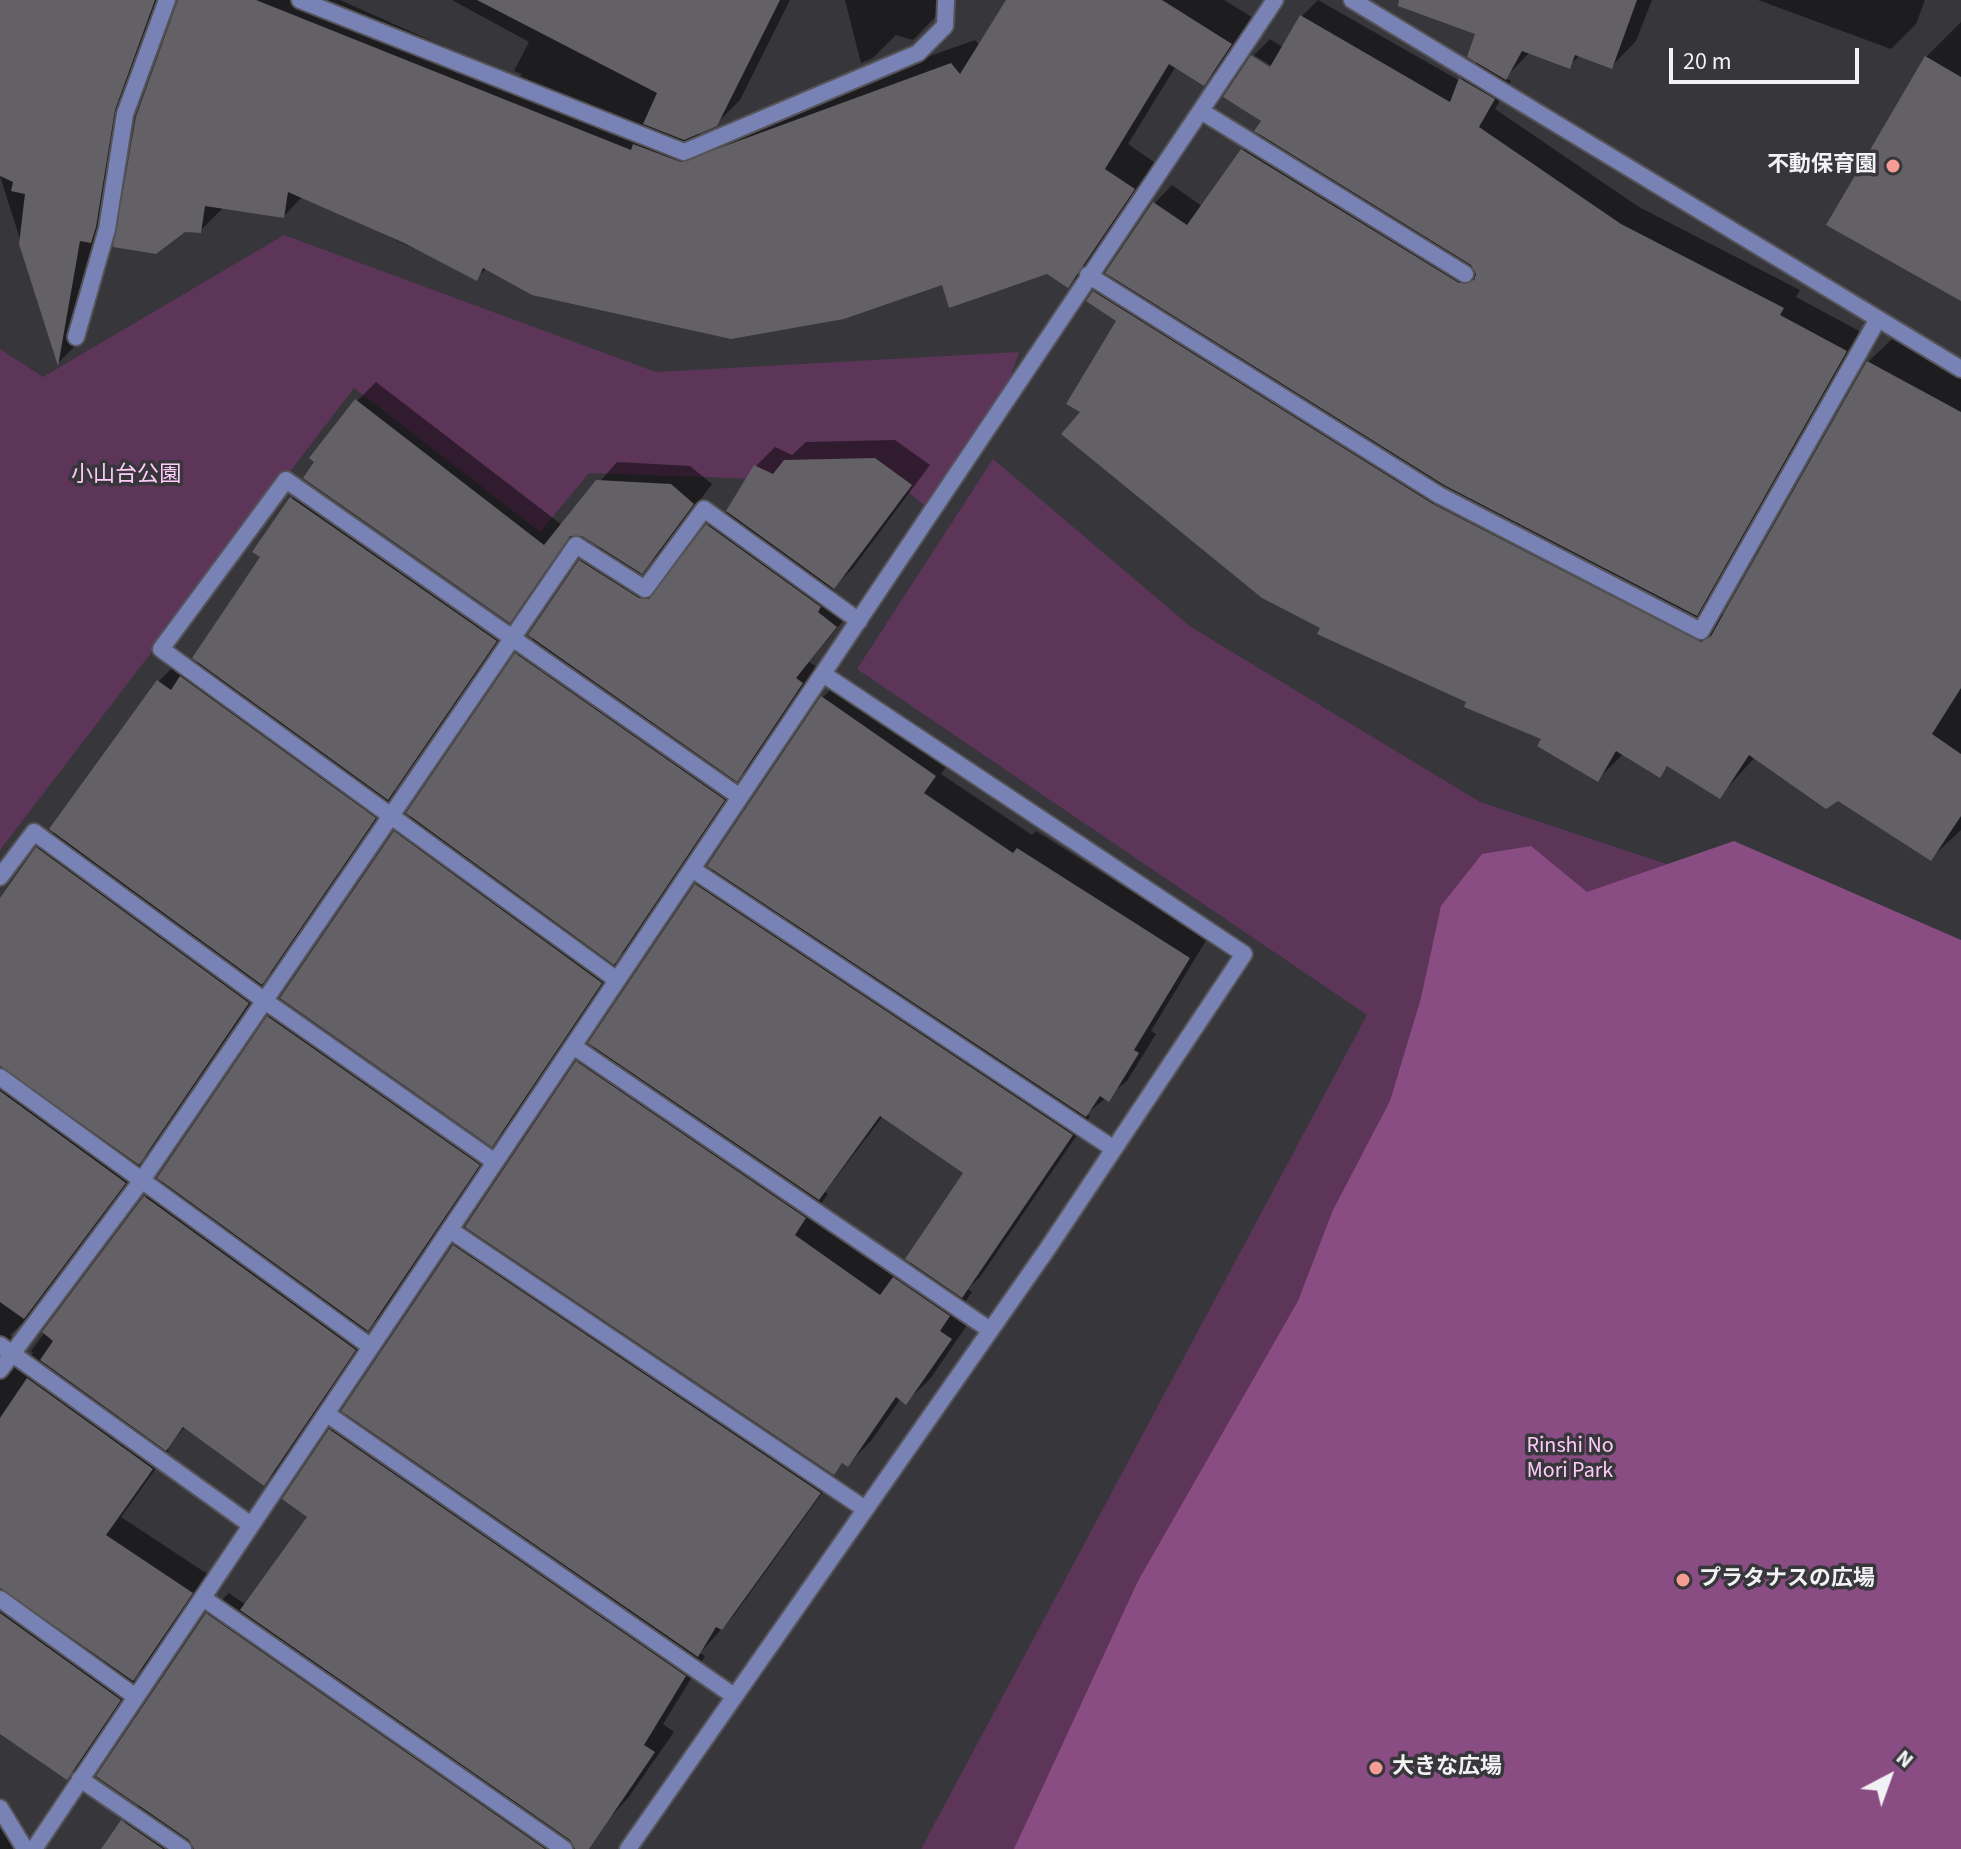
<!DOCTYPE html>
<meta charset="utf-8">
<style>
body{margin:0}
#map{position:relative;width:1961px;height:1849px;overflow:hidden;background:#37363b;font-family:"Source Sans 3",sans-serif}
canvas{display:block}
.north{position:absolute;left:1849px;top:1737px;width:80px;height:80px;-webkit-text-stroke:6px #37363b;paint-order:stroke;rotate:41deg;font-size:22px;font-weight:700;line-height:32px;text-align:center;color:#f2f1f4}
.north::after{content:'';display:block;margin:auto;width:28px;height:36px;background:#f2f1f4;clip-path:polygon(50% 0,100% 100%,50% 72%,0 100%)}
.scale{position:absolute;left:1669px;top:48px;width:190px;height:36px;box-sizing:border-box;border:4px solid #f2f1f4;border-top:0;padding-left:10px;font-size:24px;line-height:28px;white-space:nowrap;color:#f2f1f4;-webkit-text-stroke:6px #37363b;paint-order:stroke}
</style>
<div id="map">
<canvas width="1961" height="1849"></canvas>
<div class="north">N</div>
<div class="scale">20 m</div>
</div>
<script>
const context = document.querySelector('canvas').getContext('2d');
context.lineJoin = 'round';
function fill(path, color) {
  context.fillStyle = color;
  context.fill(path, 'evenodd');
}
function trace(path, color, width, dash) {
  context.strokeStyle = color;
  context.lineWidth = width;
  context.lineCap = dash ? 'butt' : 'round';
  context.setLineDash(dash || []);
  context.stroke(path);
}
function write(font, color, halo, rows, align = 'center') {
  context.font = font + ' "Source Sans 3","Noto Sans JP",sans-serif';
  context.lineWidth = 7;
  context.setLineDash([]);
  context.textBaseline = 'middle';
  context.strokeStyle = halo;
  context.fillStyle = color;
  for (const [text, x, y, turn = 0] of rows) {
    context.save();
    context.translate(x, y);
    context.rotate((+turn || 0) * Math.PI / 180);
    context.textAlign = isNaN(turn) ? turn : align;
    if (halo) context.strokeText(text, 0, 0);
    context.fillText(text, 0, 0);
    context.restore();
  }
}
fill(new Path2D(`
 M284,235L656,372L1019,352L998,413L932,512L899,484L589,473L540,532L354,388L0,850V349L43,377Z
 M993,459L1191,627L1480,802L1961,962V1849H921L1367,1015L857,669Z`), '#5c3559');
fill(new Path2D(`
 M1734,841L1961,940V1849H1014L1138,1581L1298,1301L1333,1210L1390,1101L1421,998L1441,906L1482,854L1531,846L1587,892Z`), '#894d84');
fill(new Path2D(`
 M0,0H169L138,85L122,185L126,186L179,0H340L517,79L522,74L514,71L529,42L452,0H790L740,100L716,124L696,133L712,139L806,100L975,40L980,46L1008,0H1224L1255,19L1228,59L1204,83L1176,66L1128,144L1157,164L1092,262L1068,286L1047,272L943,282L487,268L476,278L303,196L284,216L224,207L200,231L121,194L81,340L59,362L0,176Z
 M845,0H941L946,6L913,40L896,35L873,58L861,63Z
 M1318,0L1460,81L1478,61L1491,0H1652L1636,41L1611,67L1580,55L1569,66L1530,52L1505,78L1511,81L1495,109L1639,207L1800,290L1796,297L1863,333L1714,596L1705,605L1725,615L1868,362L1895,336L1961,372V830L1931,858L1838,798L1755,757L1720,796L1669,765L1659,775L1624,753L1598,779L1544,738L1322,627L1083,412L1119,321L1094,292L1112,275L1108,272L1155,203L1172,185L1203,207L1243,150L1260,132L1264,120L1226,97L1253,56L1278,74L1280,71L1254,55L1270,39L1284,48L1302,16Z
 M1758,0H1925L1916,24L1891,49Z
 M1961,22V299L1829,224L1926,57Z
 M376,382L562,525L617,462L690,466L712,484L661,552L639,574L655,584L663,585L708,526L723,511L727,513L756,466L775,447L792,455L806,442L895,440L930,465L853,568L832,589L835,591L831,596L851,611L809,662L817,667L752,764L734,782L738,784L629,947L614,962L618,965L509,1127L492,1144L395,833L412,815L517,655L534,637L581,561L598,544L577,533L528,601L509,620L357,401Z
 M306,483L510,626L395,791L399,793L286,958L262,982L265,985L156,1145L139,1162L142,1164L27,1319L10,1335L13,1338L6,1355L23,1364L33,1353L31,1351L146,1197L163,1180L269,1017L283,1003L493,1150L382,1314L365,1332L369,1334L279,1469L264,1483L185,1427L166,1448L169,1450L121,1517L209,1575L150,1662L133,1679L137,1682L84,1760L67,1778L0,1731V902L38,849L55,831L52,829L159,681L183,657L194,665L199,660L262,557L255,552L292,498Z
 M841,679L953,757L941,774L1032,835L1036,831L1207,939L1151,1031L1156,1034L1127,1081L1086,1114L1090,1116L980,1277L968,1289L972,1292L962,1306L974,1315L930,1379L906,1402L901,1398L871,1441L848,1464L844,1462L833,1472L577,1063L595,1045L696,885L714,868L710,865L823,697ZM883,1116L965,1173L912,1261L902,1271L816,1210L828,1194L825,1192Z
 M468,1233L833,1478L735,1614L700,1653L705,1656L663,1724L674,1732L628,1798L582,1849H103L140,1804L207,1614L229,1593L246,1605L310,1516L285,1498L331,1430L348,1413L454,1246Z
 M0,1826L15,1849H0Z`), '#0007');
fill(new Path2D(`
 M0,0H155L115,110L96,227L91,243L80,241L58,366L19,244L25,194L11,191L13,182L0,176Z
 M178,0H256L631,150L633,144L681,162L951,63L960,74L1006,0H1162L1232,44L1204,86L1169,64L1105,169L1135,189L1068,288L1047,274L949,308L942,285L844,319L731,339L532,295L483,268L477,281L404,243L288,192L284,218L205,206L201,233L185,232L156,254L113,247L136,117Z
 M477,0H780L717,126L684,140L643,124L657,93Z
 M1399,0H1637L1612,69L1575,55L1570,69L1522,51L1506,80L1467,57L1475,34L1398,6Z
 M1300,15L1450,102L1459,78L1495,99L1479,127L1621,224L1784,308L1780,315L1847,351L1697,616L1444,485L1105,273L1153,202L1187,225L1241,149L1459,283L1474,280L1476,274L1471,265L1254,131L1261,121L1223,97L1251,55L1270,67Z
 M1925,56L1961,77V301L1826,225Z
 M1093,291L1433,504L1701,642L1711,636L1867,361L1961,412V688L1932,734L1961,754V816L1931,861L1838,801L1826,809L1749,755L1720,799L1667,766L1660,778L1616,751L1598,782L1537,746L1541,739L1464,707L1466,702L1317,634L1320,628L1262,598L1061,434L1080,412L1066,404L1116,321L1086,301Z
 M355,399L544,545L596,480L671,484L694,504L642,574L582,536H570L510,623L303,478L314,462L309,458Z
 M875,458L912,485L834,589L726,511L754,465L773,474L784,460Z
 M290,497L497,641L388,800L192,658L260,557L252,552Z
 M706,524L821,607L818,612L837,627L796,678L803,683L737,782L528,635L579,560L639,598L649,599Z
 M515,653L725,800L614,965L406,813Z
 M180,676L376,818L262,985L49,829L157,680L171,690Z
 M821,696L936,776L924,793L1013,853L1017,848L1190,958L1134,1050L1139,1053L1109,1102L1100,1096L1086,1117L707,866Z
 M394,831L602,983L492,1147L280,998Z
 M36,847L249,1003L139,1165L0,1066V898Z
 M695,884L1073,1135L962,1298L905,1259L963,1173L880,1116L819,1200L588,1043Z
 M267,1016L480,1165L368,1331L157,1178Z
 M576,1061L806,1218L795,1235L880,1295L893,1277L950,1316L940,1331L952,1339L906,1405L896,1397L848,1467L842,1463L834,1475L465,1227Z
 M0,1091L126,1183L24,1319L0,1302Z
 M144,1196L356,1350L264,1486L183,1427L166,1451L40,1360L53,1341L42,1332Z
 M453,1245L821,1493L722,1630L716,1627L698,1657L341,1411Z
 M27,1378L153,1469L106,1535L193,1593L133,1681L0,1588V1418Z
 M329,1429L686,1676L644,1745L655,1752L589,1849H575L570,1840L240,1610L307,1517L282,1499Z
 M0,1613L121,1700L67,1780L0,1734Z
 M206,1613L545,1849H194L189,1840L96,1776Z
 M121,1820L163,1849H101Z`), '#646166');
const service = new Path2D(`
 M1201,111L1465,274
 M1088,275L1439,495L1701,631L1878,319
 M76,337L107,229L125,114L167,0
 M450,1230L865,1509
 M203,1598L564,1849
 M80,1779L183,1849`);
const minor = new Path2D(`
 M300,0L684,152L918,53L945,26L946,0
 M692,869L1114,1149
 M0,877L34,832L265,1001L495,1162
 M617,980L161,649L286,480L740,797
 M573,1046L990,1330
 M0,1077L371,1347
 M0,1345L251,1525
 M0,1370L142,1180L576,545L645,589L704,509L859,621
 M327,1414L734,1696
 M0,1599L136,1697
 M0,1808L25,1849
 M34,1849L1275,0
 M628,1849L1048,1248L1244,954L823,674`);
const tertiary = new Path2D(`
 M1352,0L1961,369`);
trace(service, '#555459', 20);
trace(minor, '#555459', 20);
trace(tertiary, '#555459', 20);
trace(service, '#7982b4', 16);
trace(minor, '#7982b4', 16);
trace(tertiary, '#7982b4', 16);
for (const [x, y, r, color] of [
 [1893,166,8,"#f59c95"],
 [1683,1580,8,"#f59c95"],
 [1376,1768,8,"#f59c95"]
]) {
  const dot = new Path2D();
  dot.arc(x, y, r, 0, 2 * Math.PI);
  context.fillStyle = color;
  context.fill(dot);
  trace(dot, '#37363b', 3);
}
write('bold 22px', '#f2f1f4', '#37363b', [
 ["不動保育園",1877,166,"right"],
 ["プラタナスの広場",1699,1580],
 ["大きな広場",1392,1768]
], 'left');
write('22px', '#ffcbf9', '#37363b', [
 ["小山台公園",126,476],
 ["Rinshi No",1570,1447],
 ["Mori Park",1570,1472]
]);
</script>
